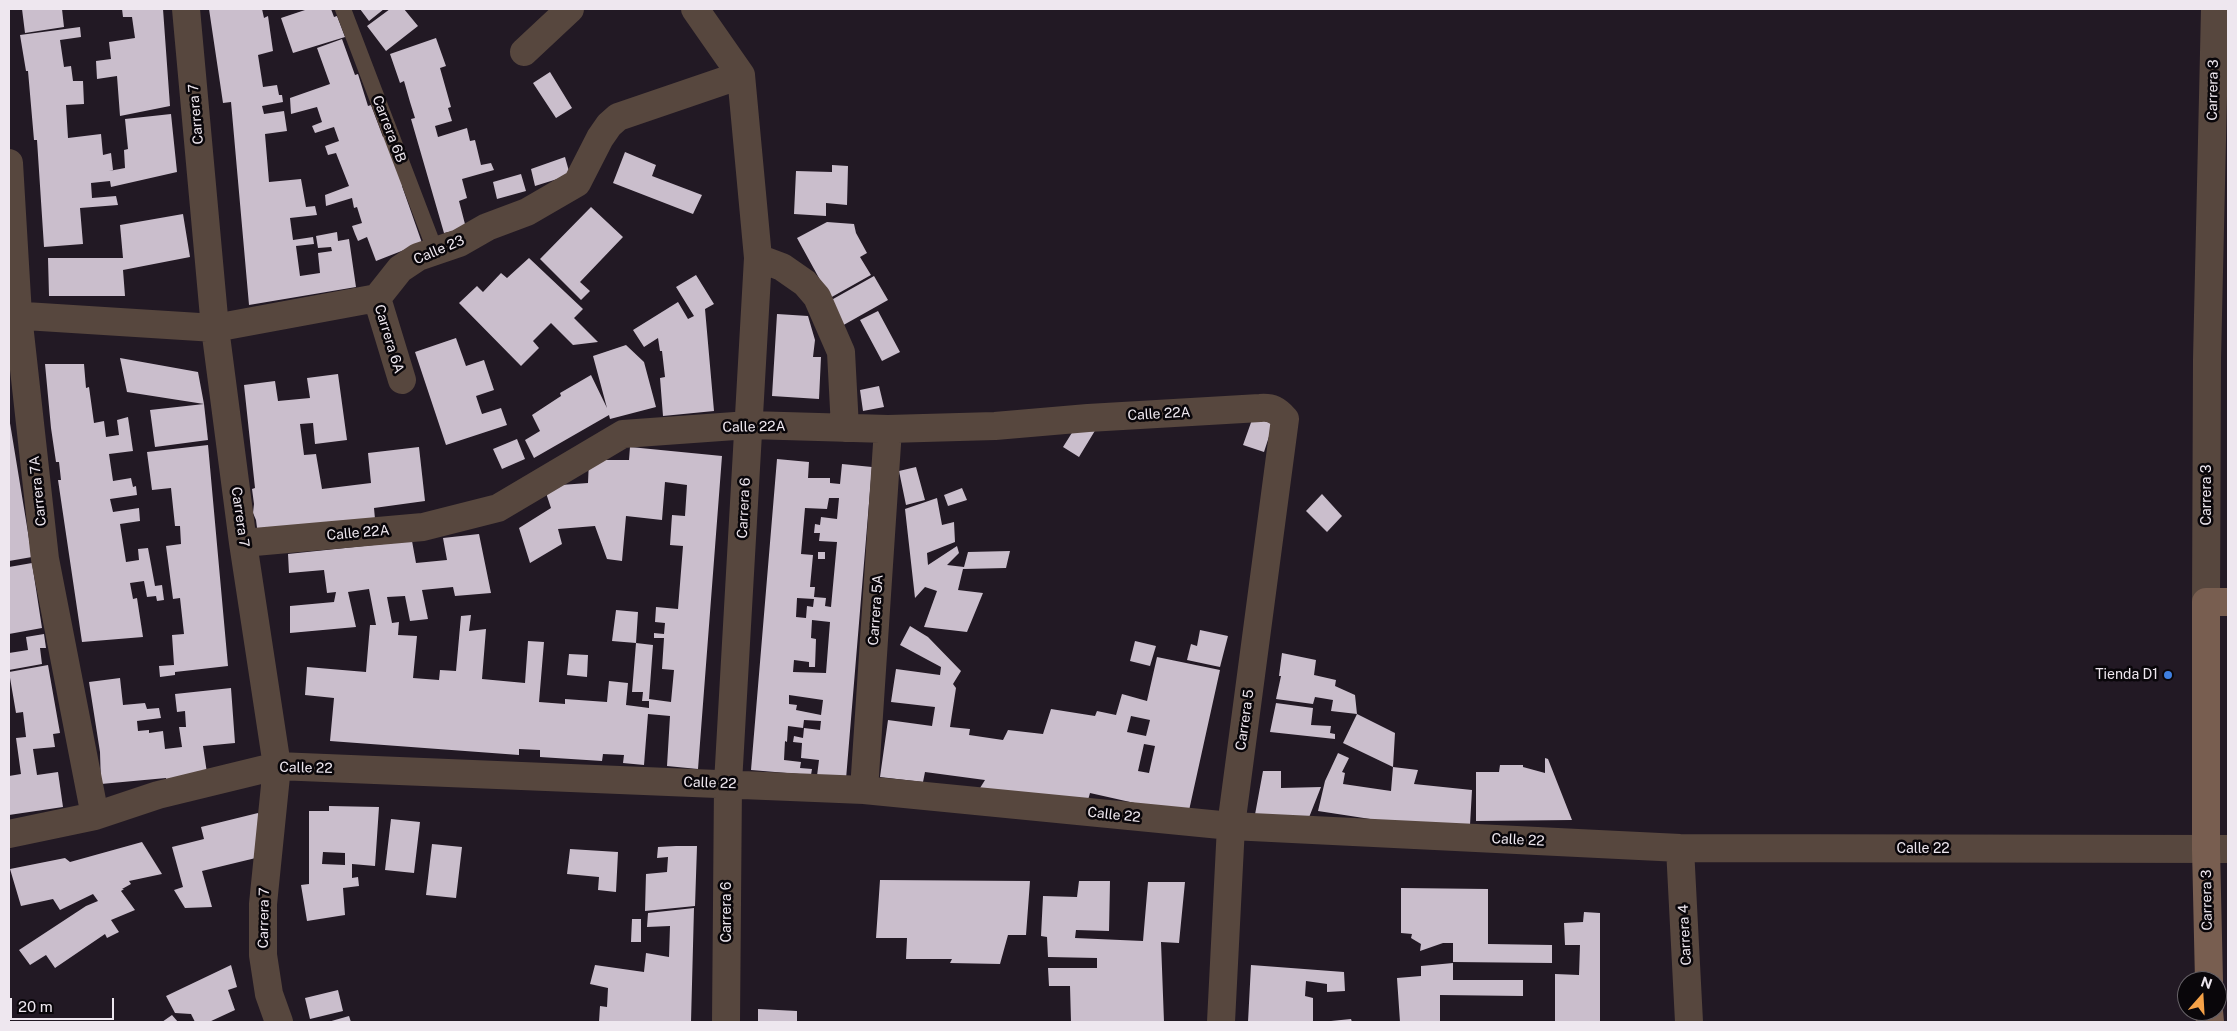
<!DOCTYPE html>
<style>
body{margin:0}
#map{position:relative;width:2237px;height:1031px;overflow:hidden;background:#221924;font-family:"Public Sans",sans-serif}
canvas{display:block}
.frame{position:absolute;inset:0;border:10px solid #eee7ef;pointer-events:none}
.north{position:absolute;left:2177px;top:971px;width:50px;height:50px;box-sizing:border-box;background:#09060a;border:1px solid #656066;border-radius:50%;rotate:19deg;font-size:14px;font-weight:700;line-height:20px;text-align:center;color:#eee7ef}
.north::after{content:'';display:block;margin:auto;width:18px;height:22px;background:#f6a248;clip-path:polygon(50% 0,100% 100%,50% 72%,0 100%)}
.scale{position:absolute;left:10px;top:998px;width:104px;height:22px;box-sizing:border-box;border:2px solid #eee7ef;border-top:0;padding-left:6px;font-size:15px;line-height:18px;white-space:nowrap;color:#eee7ef;-webkit-text-stroke:4px #09060a;paint-order:stroke}
</style>
<div id="map">
<canvas width="2237" height="1031"></canvas>
<div class="frame"></div>
<div class="north">N</div>
<div class="scale">20 m</div>
</div>
<script>
const context = document.querySelector('canvas').getContext('2d');
context.lineJoin = 'round';
function fill(path, color) {
  context.fillStyle = color;
  context.fill(path, 'evenodd');
}
function trace(path, color, width, dash) {
  context.strokeStyle = color;
  context.lineWidth = width;
  context.lineCap = dash ? 'butt' : 'round';
  context.setLineDash(dash || []);
  context.stroke(path);
}
function write(font, color, halo, rows, align = 'center') {
  context.font = font + ' "Public Sans",sans-serif';
  context.lineWidth = 5;
  context.setLineDash([]);
  context.textBaseline = 'middle';
  context.strokeStyle = halo;
  context.fillStyle = color;
  for (const [text, x, y, turn = 0] of rows) {
    context.save();
    context.translate(x, y);
    context.rotate((+turn || 0) * Math.PI / 180);
    context.textAlign = isNaN(turn) ? turn : align;
    if (halo) context.strokeText(text, 0, 0);
    context.fillText(text, 0, 0);
    context.restore();
  }
}
fill(new Path2D(`
 M22,9H62L64,27L25,33Z
 M122,9H163L170,106L120,116L117,76L97,79L96,61L111,59L109,42L135,38L132,17H123Z
 M209,9H262L264,18L268,16L273,51L258,55L263,87L277,85L279,95H282L283,102L262,106L264,114L284,111L287,131L265,134L269,182L301,179L306,207L315,206L317,215L290,218L293,240L313,237L314,244L296,246L300,276L320,273L318,253L332,251L331,247L318,248L316,236L337,232L338,241L349,239L356,287L249,305L231,102L223,103Z
 M308,9H331L334,17L337,16L345,37L293,53L281,18Z
 M360,9H384L369,21Z
 M390,9H404L418,26L386,51L367,26Z
 M80,27L81,37L60,40L64,67L71,66L73,81H83L84,104L66,105L68,138L101,134L103,155L111,153L113,170L109,171L125,168L124,150L128,149L125,119L171,114L177,172L111,187L110,181L91,183L92,198L116,196L118,205L80,208L83,244L44,247L37,140H34L28,71H26L20,35Z
 M436,38L446,66L440,68L451,107L448,108L452,121L435,126L438,137L467,128L470,141L475,140L481,165L491,163L494,170L462,179L467,198L459,201L466,228L444,233L411,119L415,118L410,102L404,81L400,83L390,54Z
 M342,39L355,75L358,74L368,106L371,105L383,137L387,136L404,185L402,186L422,243L376,261L367,237L358,241L355,234L352,226L362,223L357,207L354,208L352,198L326,206L325,195L349,186L336,153L328,155L325,146L339,141L334,127L315,133L312,126L322,122L317,107L291,114L290,98L330,84L317,48Z
 M550,72L572,108L556,118L533,83Z
 M625,152L656,165L652,176L702,195L693,214L613,183Z
 M565,157L570,175L535,186L531,169Z
 M832,165L848,166L847,205L826,203V216L794,214L796,171L832,172Z
 M521,174L526,191L497,199L493,182Z
 M591,207L623,237L580,282L590,291L581,300L540,259Z
 M183,214L190,257L123,270L125,296H49L48,258H123L120,225Z
 M827,222L854,224L856,233L867,253L860,257L871,275L830,298L797,238Z
 M529,258L583,309L574,318L598,342L573,345L551,323L533,341L539,348L521,366L459,303L477,286L483,292L501,273L507,278Z
 M696,275L714,304L705,309L714,411L663,416L660,378L665,377L662,351H660L658,338L644,347L633,330L678,302L688,319L694,316L676,287Z
 M874,276L888,300L840,327L826,303Z
 M878,311L900,352L882,361L860,320Z
 M777,314L808,316L815,340L813,357H821L819,399L772,396Z
 M456,338L466,366L484,360L494,390L476,396L482,414L501,408L507,425L446,445L415,352Z
 M626,345L644,362L656,407L610,419L609,415L534,458L525,440L540,431L532,415L561,396L560,393L591,375L607,408L593,356Z
 M120,358L198,372L204,404L208,440L155,447L150,410L204,404L127,392Z
 M45,364H84L86,388L89,387L94,423L104,421L106,437L119,435L117,420L128,417L133,451L109,454L113,481L131,478L133,487L136,486L137,495L110,499L113,512L139,508L140,521L120,524L126,562L139,560L138,549L148,548L155,586L162,585L164,600L157,601L156,596L147,597L144,581L130,583L133,599L137,598L143,637L82,642L58,480H61L59,462H56L51,428Z
 M338,374L347,440L315,444L313,423L300,424L304,455L316,454L322,489L371,483L368,453L419,447L425,501L374,508L375,519L258,535L256,520L253,513L254,504L252,489L255,488L244,385L275,381L278,401L310,398L307,378Z
 M879,386L884,407L863,411L860,390Z
 M9,417L32,557L9,561Z
 M1253,417L1273,424L1264,452L1243,445Z
 M1080,420L1096,429L1079,457L1063,447Z
 M517,439L525,459L502,469L493,449Z
 M208,445L228,666L175,672V675L160,677L159,666L174,665L172,635L184,634L180,598L173,599L166,546L181,544L180,526H175L171,488L152,490L147,452Z
 M630,447L722,456L698,769L667,766L670,716L648,714L644,765L623,763L624,755L603,754L602,761L540,757V750L519,749V755L330,741L334,698L305,695L307,667L366,672L370,625H376L369,589L348,592L356,627L290,633V606L334,602L336,592L327,593L324,570L289,573L288,554L412,541L416,563L447,560L443,538L479,534L491,593L455,596L453,587L422,590L428,619L410,621L405,596L387,597L392,623L399,622L398,635L417,636L413,678L439,680L440,670L456,671L461,616L471,615L469,631L486,629L482,679L525,683L528,641L544,642L539,702L565,704V699L607,702L609,681L628,683L626,705L649,708V701H642L643,692H632L636,643L653,645L649,699L671,702L674,670L662,669L664,638H654V633L664,634L665,623L655,622L656,607L678,609L683,546L670,545L672,515L685,516L687,485L665,482L662,520L626,516L622,561L607,559L595,526L558,529L562,544L530,563L519,528L551,508L547,496V486L588,483L589,460H629Z
 M777,459L809,462L808,478H830V483L840,484L842,464L872,467L846,779L817,776L819,760L801,758L802,743L793,742L794,736L803,738L804,728L820,730L821,721L804,720L803,728L788,726L787,742L785,741L784,760L801,762L800,768L812,769L811,775L751,770ZM829,498H839L837,519L821,517L820,525L815,524L814,533H820L819,541L837,542L831,607L825,606L826,598L814,597L815,587H810L813,555L801,554L805,508L827,509ZM797,598L814,599L813,607L807,606L806,618L796,617ZM812,620L830,622L826,673L793,672L794,660L809,662V667H815L816,639L811,638ZM789,695L823,700L821,715L796,710L797,705L789,704Z
 M916,467L925,500L906,505L899,471Z
 M962,488L967,500L948,506L944,495Z
 M1322,494L1342,516L1327,532L1306,511Z
 M937,498L942,525L954,522L955,542L927,553L928,565L957,546L959,553L947,565L964,567L968,552L1010,551L1006,568L963,569L958,590L983,593L967,632L924,627L937,591L925,587L915,598L905,509Z
 M818,552H825V559H818Z
 M32,563L42,628L9,634V567Z
 M616,610L638,612L636,643L612,641Z
 M910,626L928,637L961,671L953,684L956,688L950,727L970,729L969,735L1003,740L1008,730L1043,734L1051,709L1095,716L1097,711L1116,715L1122,694L1147,701L1157,657L1220,670L1188,815L1090,793L1088,800L980,788L985,780L925,772L923,782L880,777L888,720L932,726L935,707L891,702L896,669L940,675L941,667L900,645ZM1131,716L1150,720L1146,736L1127,732ZM1144,744L1155,746L1149,773L1138,771Z
 M1200,630L1228,636L1220,667L1187,660L1191,644L1197,646Z
 M44,634L46,648H40L42,664L9,670V653L28,650L26,637Z
 M1135,641L1156,646L1150,666L1130,661Z
 M1282,653L1316,660L1314,675L1336,680L1335,686L1355,695L1357,714L1331,711L1333,700L1315,697L1313,704L1276,699L1281,676H1279Z
 M569,654L588,655L587,677L567,675Z
 M48,665L60,733L53,734L55,747L33,749L37,775L58,772L63,807L9,815V776L21,774L16,738L26,737L23,712L16,713L9,672Z
 M120,678L123,705L145,703L147,709L159,708L161,718L137,721L138,731L149,730V733L163,731L165,749L182,747L179,727H186L185,711L177,712L175,694L231,688L235,743L203,746L208,780L167,784L166,778L101,784L100,752L89,682Z
 M1276,703L1313,708L1311,725L1331,726L1330,733L1335,734V739L1270,732Z
 M1357,714L1395,733L1393,767L1343,743Z
 M1338,753L1349,758L1342,772L1345,773L1343,784L1391,791L1393,767L1418,770L1414,784L1472,790L1470,825L1403,824L1318,811L1325,781Z
 M1545,758L1548,759L1572,820L1476,821V772H1499L1500,765H1523V767L1545,773Z
 M1263,771H1281V788L1321,787L1308,820H1254Z
 M329,806L379,807L375,866L352,864V878L358,877L359,886L343,888L345,915L307,921L301,885L309,884V811H329ZM323,852L345,853V865L322,864Z
 M258,813L264,856L202,871L212,907L185,908L174,890L183,887L172,847L204,839L201,827Z
 M391,819L420,822L414,873L385,870Z
 M142,842L162,874L129,881L131,884L122,889H124L121,891L135,910L111,920L119,932L107,938L105,934L55,968L46,955L30,965L19,950L86,906L98,901L93,894L60,910L53,899L21,906L10,869L65,858L70,862Z
 M432,844L462,847L456,898L426,895Z
 M676,846H697L695,906L645,911L646,874L667,872L668,857L657,858L658,847Z
 M570,849L618,852L616,892L598,890L599,877L567,874Z
 M880,880L1030,881L1026,935H1008L1000,964L950,963L952,959H906L907,938H876Z
 M1079,881H1110L1109,931L1076,930L1075,938L1143,941L1148,882H1185L1179,943L1161,942L1164,1022H1071L1070,986H1049L1048,968H1097V958L1048,957L1047,937L1041,936L1043,896L1077,897Z
 M1401,888L1488,889V944L1552,945V963L1453,962V943H1443L1420,951L1421,944L1411,938L1412,934L1401,933Z
 M694,908L691,1022H599L600,1006L607,1007L608,988L590,984L595,965L644,972L646,953L669,957L670,926L647,927L648,913Z
 M1584,912L1600,913V1022H1555V974L1579,975L1580,945H1565L1564,923L1583,922Z
 M632,919H641V942H631Z
 M1453,963V980H1523V996L1440,995V1022H1400L1397,978L1421,976V966Z
 M231,965L237,987L228,990L235,1010L209,1022H195L191,1014L175,1013L166,996Z
 M1251,965L1344,972L1345,991L1327,992V984L1306,981L1305,996L1313,998V1021L1248,1022Z
 M338,990L343,1011L310,1019L305,998Z
 M758,1009L797,1011V1022H758Z
 M172,1015L178,1022H162Z
 M349,1016L351,1022H328Z
 M1351,1019L1352,1022H1331V1021Z`), '#cabecc');
trace(new Path2D(`
 M343,9L435,250`), '#57473e', 16);
trace(new Path2D(`
 M186,9L215,328L243,543L277,766L263,904V955L269,994L279,1022
 M695,9L741,75L758,258L728,783L726,1022
 M524,52L570,9
 M9,163L18,315L45,559L95,816
 M758,258L782,267L805,283L817,297L841,352L845,428
 M377,298L402,380
 M9,315L215,328L377,298L400,269L418,257L459,243L487,227L527,212L577,183L600,138L609,125L618,117L741,75
 M243,543L423,527L498,508L623,434L749,425L888,429L995,426L1088,418L1260,408C1272,407 1277,410 1285,419L1231,826L1221,1022
 M2206,602L2207,359L2215,9
 M864,790L888,429
 M9,834L95,816L158,795L277,766L864,790L1231,826L1680,848L2228,849
 M1680,848L1689,1022`), '#57473e', 28);
trace(new Path2D(`
 M2209,981L2206,850V602H2228
 M2209,1011L2210,1022`), '#785e50', 28);
for (const [x, y, r, color] of [
 [2168,675,5,"#3f7fe0"]
]) {
  const dot = new Path2D();
  dot.arc(x, y, r, 0, 2 * Math.PI);
  context.fillStyle = color;
  context.fill(dot);
  trace(dot, '#09060a', 2);
}
write('14px', '#eee7ef', '#09060a', [
 ["Carrera 3",2213,90,-89],
 ["Carrera 7",196,114,-95],
 ["Carrera 6B",389,129,69],
 ["Calle 23",439,250,-23],
 ["Carrera 6A",389,339,73],
 ["Calle 22A",1159,414,-3],
 ["Calle 22A",754,427,-1],
 ["Carrera 7A",38,491,-96],
 ["Carrera 3",2207,495,-90],
 ["Carrera 6",744,508,-87],
 ["Carrera 7",240,517,82],
 ["Calle 22A",358,533,-5],
 ["Carrera 5A",876,610,-86],
 ["Carrera 5",1245,720,-82],
 ["Calle 22",306,768,1],
 ["Calle 22",710,783,2],
 ["Calle 22",1114,815,6],
 ["Calle 22",1518,840,3],
 ["Calle 22",1923,849],
 ["Carrera 3",2207,900,-91],
 ["Carrera 6",727,912,-90],
 ["Carrera 7",264,918,-89],
 ["Carrera 4",1685,935,-93]
]);
write('14px', '#eee7ef', '#09060a', [
 ["Tienda D1",2158,675]
], 'right');
</script>
